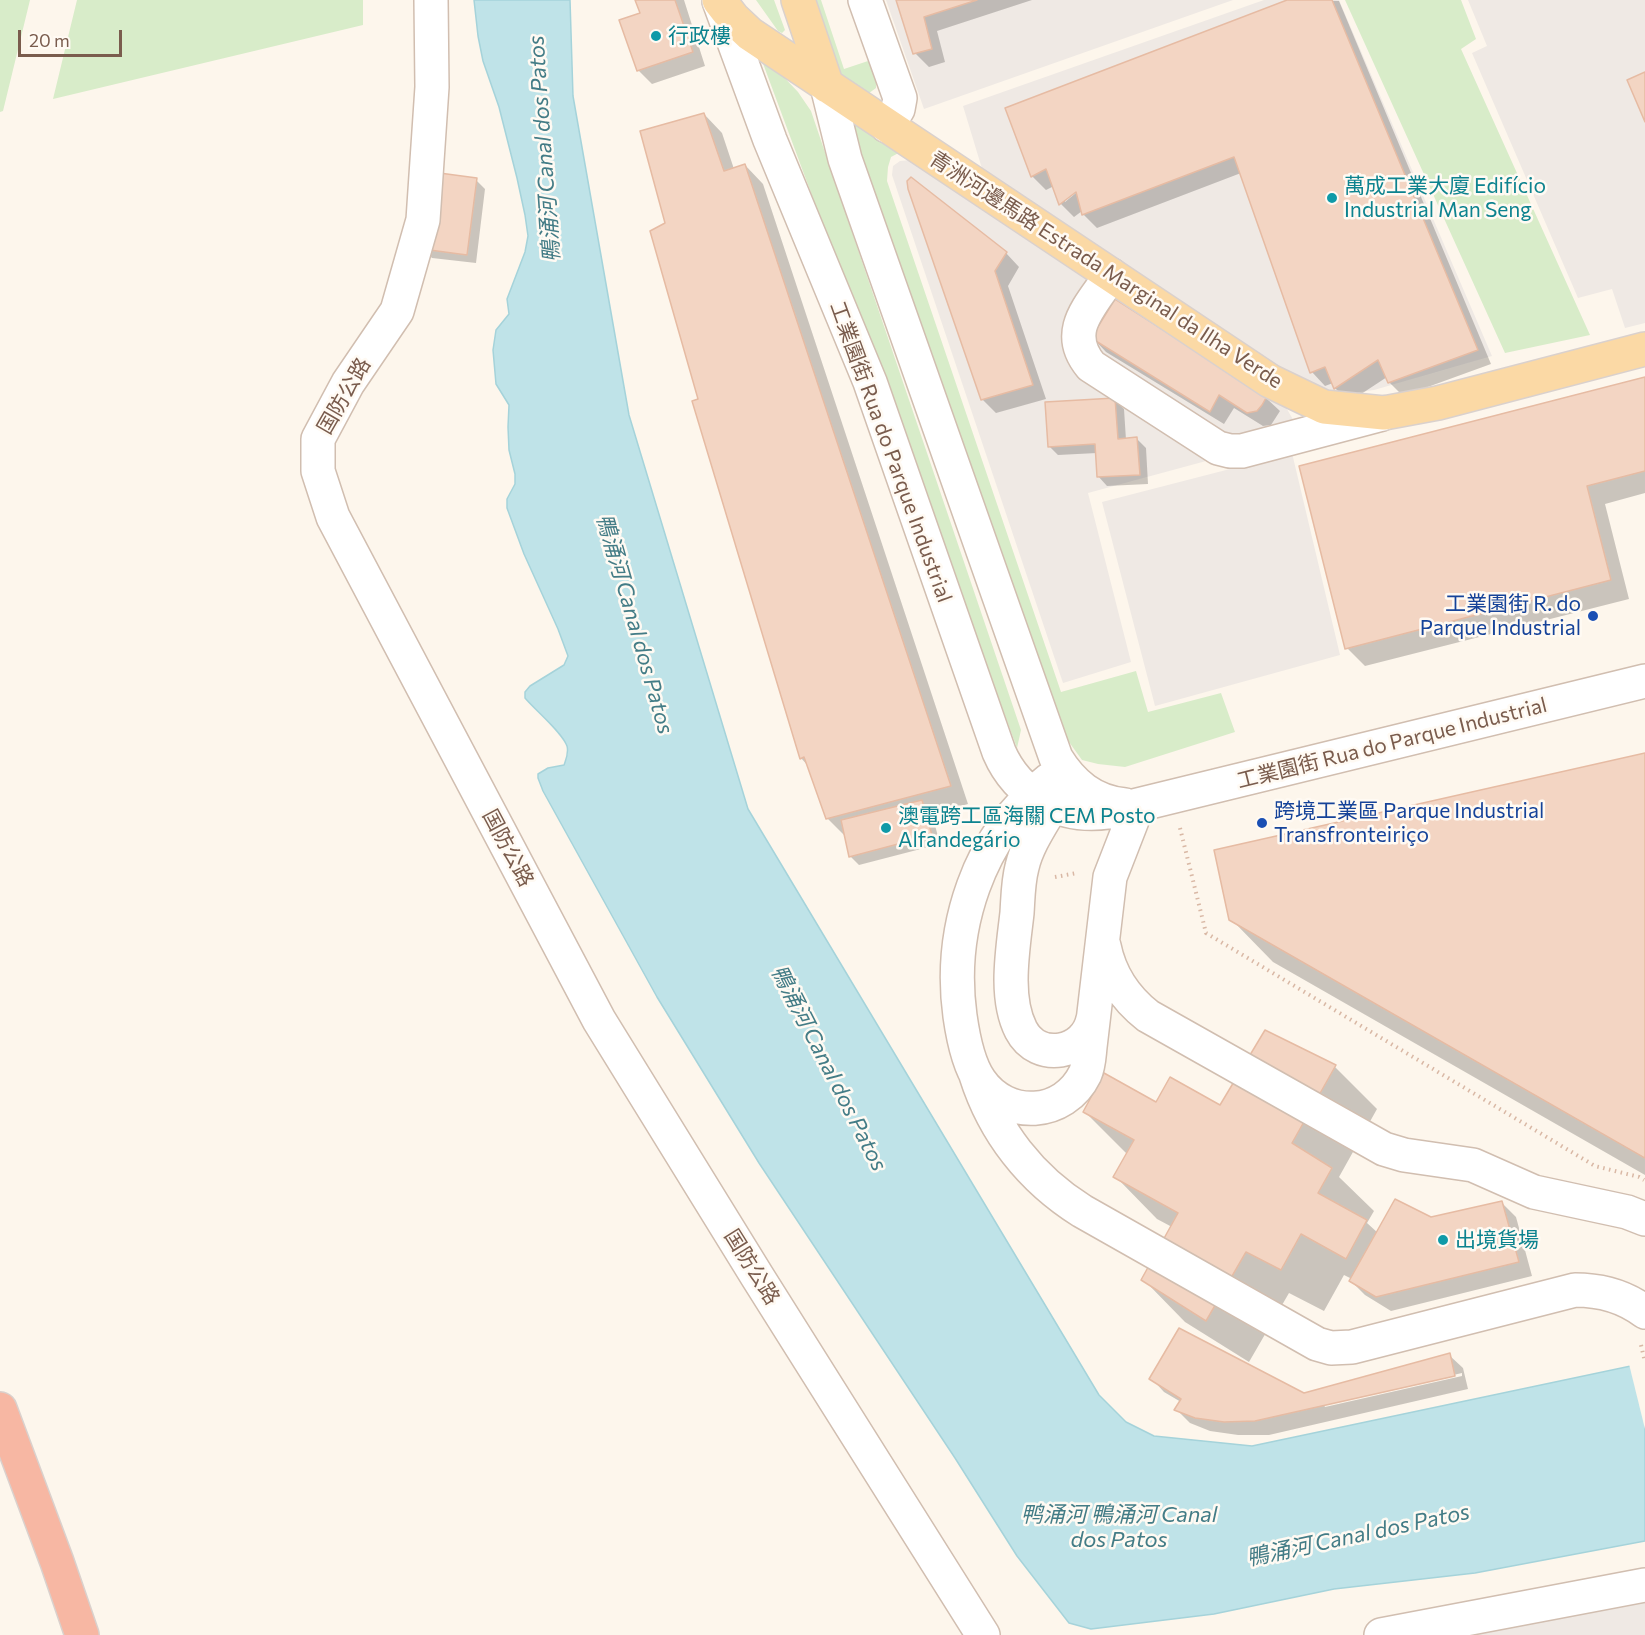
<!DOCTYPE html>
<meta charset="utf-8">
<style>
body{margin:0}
#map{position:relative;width:1645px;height:1635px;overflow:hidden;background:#fdf6ec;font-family:Commissioner,sans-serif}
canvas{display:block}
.scale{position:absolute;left:18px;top:30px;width:104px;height:27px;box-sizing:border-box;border:3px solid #7a5c4d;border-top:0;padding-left:8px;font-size:18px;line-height:21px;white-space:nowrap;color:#7a5c4d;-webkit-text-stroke:4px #fffaf3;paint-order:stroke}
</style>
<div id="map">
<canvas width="1645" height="1635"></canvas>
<div class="scale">20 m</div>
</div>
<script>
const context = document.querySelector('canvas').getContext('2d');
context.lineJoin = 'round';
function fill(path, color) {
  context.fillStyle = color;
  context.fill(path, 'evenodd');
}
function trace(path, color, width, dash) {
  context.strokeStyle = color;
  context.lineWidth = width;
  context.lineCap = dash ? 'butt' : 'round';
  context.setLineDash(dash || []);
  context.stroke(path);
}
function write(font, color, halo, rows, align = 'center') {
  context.font = font + ' Commissioner,"Noto Sans SC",sans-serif';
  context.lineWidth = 5;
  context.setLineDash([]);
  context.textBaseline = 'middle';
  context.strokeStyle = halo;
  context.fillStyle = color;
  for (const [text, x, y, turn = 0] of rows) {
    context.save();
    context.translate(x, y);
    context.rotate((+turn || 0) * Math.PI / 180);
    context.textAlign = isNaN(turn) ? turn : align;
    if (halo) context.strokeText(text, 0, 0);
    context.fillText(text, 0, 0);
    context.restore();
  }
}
fill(new Path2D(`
 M886,0H1233L924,109Z
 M1264,0H1339L1492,356L1374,390L1345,394L1307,387L987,185L963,106Z
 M1468,0H1645V323L1625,328L1612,289L1578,298L1472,53L1487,46Z
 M911,160L1284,404L1302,435L1088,493L1131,662L1063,683L892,175L893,166L900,161Z
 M1292,453L1340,655L1155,706L1102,502Z
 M1645,1585V1635H1381Z`), '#efe9e4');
fill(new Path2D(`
 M0,0H30L3,111L0,112Z
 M77,0H363V25L53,99Z
 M756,0H774L785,30L782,33L778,31Z
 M809,0H821L844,69L871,60L876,74V88L865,96L841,90Z
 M1345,0H1461L1476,39L1461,49L1590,335L1505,353Z
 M758,50L798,92L811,111L1021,730L1017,748Z
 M852,120L906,149L891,157L888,167L887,181L1061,692L1136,671L1148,712L1221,693L1235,732L1125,767L1098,764L1082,760L1064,735L860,162Z`), '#d8ecc9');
const water = new Path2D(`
 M474,0H570L573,96L629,415L748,809L1099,1395L1126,1422L1154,1436L1252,1446L1645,1363V1541L1475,1573L1334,1589L1214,1614L1091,1629L1069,1623L1017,1556L955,1458L759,1163L657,997L543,791L538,778V774L548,768L564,765C566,759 569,753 567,746C562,732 535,710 525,698V692L530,686L564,665L568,656L558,629L524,554L507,508V499L515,484V474L509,450L508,427L509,405L496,384L493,350L496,330L509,314L507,299L525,252L528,236L525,215L517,178L499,107L483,61L478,36Z`);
fill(water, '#bfe3e8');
trace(water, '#a5d3da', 1.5);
fill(new Path2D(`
 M1645,1360V1429L1629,1364Z`), '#fdf6ec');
fill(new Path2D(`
 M637,0H684L705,66L652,84L638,70L642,14Z
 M898,0H1032L937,31L945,62L929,67L915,53Z
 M1291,0L1339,1L1491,364L1403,396L1389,382L1387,377L1349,402L1335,388L1333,383L1325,386L1312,372L1241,173L1097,228L1083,214L1082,211L1074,217L1061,204L1054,186L1046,190L1032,176ZM1081,186L1082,188L1065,202V198Z
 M704,114L722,133L734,169L745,165L763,184L968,804L932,814L940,844L859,865L850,856L846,837L827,818L809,767L801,758L699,400L667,224Z
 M476,180L485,189L476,263L432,258L423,249Z
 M909,181L1006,253L1019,267L1008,286L1046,399L996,413L982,399Z
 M1093,338L1266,398L1280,411L1271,425L1263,426L1234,408L1224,424L1106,352Z
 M1645,378V493L1605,504L1629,599L1365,666L1347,648Z
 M1115,400L1124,409L1126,440L1137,439L1146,448L1148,484L1107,486L1098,476L1097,453L1058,455L1049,446Z
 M1645,754V1175L1273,962L1231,919Z
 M1266,1032L1335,1067L1377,1109L1339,1177L1374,1211L1367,1223L1378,1233L1430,1219L1502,1203L1516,1217L1532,1276L1391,1311L1365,1295L1351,1281L1352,1279L1344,1275L1324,1311L1289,1293L1249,1362L1185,1322L1143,1279L1172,1227L1157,1219L1115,1176L1127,1154L1084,1111L1157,1104L1221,1107Z
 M1449,1355L1463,1368L1468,1389L1269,1435H1238L1210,1431L1190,1423L1176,1409L1181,1402L1164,1392L1151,1378L1304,1394ZM1462,1373V1376L1325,1407L1324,1405Z`), '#0003');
const building = new Path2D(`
 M635,0H675L693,52L637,71L619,20L640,13Z
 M896,0H977L924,17L932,49L913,54Z
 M1287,0H1332L1478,350L1388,383L1378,360L1334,389L1325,367L1310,373L1234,157L1082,215L1076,192L1059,205L1046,169L1031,177L1005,108Z
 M1645,72V122L1627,80Z
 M704,113L724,171L745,164L951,786L826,819L804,757L800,759L692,401L698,399L650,231L665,223L640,131Z
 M432,172L477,178L467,255L422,249Z
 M911,177L1007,252L995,271L1033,385L981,400L908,189L907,181Z
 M1115,299L1267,396L1262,405L1257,411L1247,413L1219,395L1210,412L1091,338Z
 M1645,377V471L1587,486L1611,580L1345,649L1299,466Z
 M1115,398L1118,439L1137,437L1140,475L1097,477L1095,444L1048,447L1045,402Z
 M1645,753V1158L1229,920L1214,850Z
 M922,800L932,835L849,857L841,820Z
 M1265,1030L1336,1065L1292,1143L1332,1168L1318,1193L1367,1220L1346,1259L1301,1234L1281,1270L1246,1252L1206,1321L1141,1280L1178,1213L1113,1177L1134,1140L1083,1112L1104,1073L1156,1102L1170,1077L1220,1105Z
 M1395,1199L1431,1217L1502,1201L1519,1262L1376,1297L1349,1281Z
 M1179,1328L1304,1393L1450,1353L1455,1376L1255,1421L1224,1422L1195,1418L1174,1410L1181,1399L1149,1379Z`);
fill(building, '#f3d5c3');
trace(building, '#e6bba3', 1.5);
const minor = new Path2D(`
 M431,0L432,87L423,220L397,311L348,383L318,439V471L333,517L599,1020L757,1276L983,1635
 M865,0L900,98L898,109L887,126
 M719,1L770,140L870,382L999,752C1018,796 1062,819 1109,812L1645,681
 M827,86L845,159L1056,758C1072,784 1093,802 1125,805
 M1111,275C1091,306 1062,331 1091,366L1218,448L1230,451H1242L1382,414
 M1049,780C978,836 948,929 960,1016C963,1037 968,1064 980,1081C1007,1120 1064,1117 1085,1074C1089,1065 1089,1056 1090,1047L1110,877L1138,805
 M1052,806C1041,825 1027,845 1022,867C1018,882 1018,898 1017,913C1013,949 1004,997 1021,1030C1038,1063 1086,1054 1093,1019
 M1104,946C1110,976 1125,998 1148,1016L1384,1149L1404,1155L1473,1165L1534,1192L1627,1212L1645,1219
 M976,1075C994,1132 1031,1179 1082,1211L1317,1344L1331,1348L1352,1347L1575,1290C1601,1290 1624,1296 1645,1312
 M1381,1635L1645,1585`);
const major = new Path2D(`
 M719,0L733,18L750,34L1270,381L1324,407L1384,413L1438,403L1645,349
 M798,0L827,86`);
const highway = new Path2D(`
 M0,1409L57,1562L82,1635`);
trace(minor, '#d1beb0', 36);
trace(major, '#dad1cd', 36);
trace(highway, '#dad1cd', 36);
trace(new Path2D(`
 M1180,828L1206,933L1595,1166L1639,1177L1644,1180
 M1055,877L1077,873
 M1641,1345L1645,1362`), '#d9b8a5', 4, [1.5, 4.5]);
trace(minor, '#fff', 33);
trace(major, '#fbd9a5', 33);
trace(highway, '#f7b7a3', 33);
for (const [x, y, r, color] of [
 [656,36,6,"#0f9aa8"],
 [1332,198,6,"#0f9aa8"],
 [1593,616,6,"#1a4fb4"],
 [1262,823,6,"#1a4fb4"],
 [886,828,6,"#0f9aa8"],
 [1443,1240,6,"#0f9aa8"]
]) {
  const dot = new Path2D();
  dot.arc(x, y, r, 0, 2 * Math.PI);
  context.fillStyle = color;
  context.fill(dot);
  trace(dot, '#fffaf3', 2);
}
write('21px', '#0d838f', '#fffaf3', [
 ["行政樓",668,36],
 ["萬成工業大廈 Edifício",1344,186],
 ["Industrial Man Seng",1344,210],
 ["澳電跨工區海關 CEM Posto",898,816],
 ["Alfandegário",898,840],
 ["出境貨場",1455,1240]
], 'left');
write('21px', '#7a5c4d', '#fffaf3', [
 ["青洲河邊馬路 Estrada Marginal da Ilha Verde",1106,270,33],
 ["国防公路",344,396,-60],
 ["工業園街 Rua do Parque Industrial",891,452,70],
 ["工業園街 Rua do Parque Industrial",1392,743,-14],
 ["国防公路",508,848,62],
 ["国防公路",752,1267,58]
]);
write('21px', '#164399', '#fffaf3', [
 ["工業園街 R. do",1581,604],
 ["Parque Industrial",1581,628],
 ["跨境工業區 Parque Industrial",1274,811,"left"],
 ["Transfronteiriço",1274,835,"left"]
], 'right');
write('italic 22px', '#437c86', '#fffaf3', [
 ["鴨涌河 Canal dos Patos",544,149,-94],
 ["鴨涌河 Canal dos Patos",635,624,74],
 ["鴨涌河 Canal dos Patos",829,1068,63],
 ["鸭涌河 鴨涌河 Canal",1119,1515],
 ["dos Patos",1119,1540],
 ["鴨涌河 Canal dos Patos",1358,1535,-12]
]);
</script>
